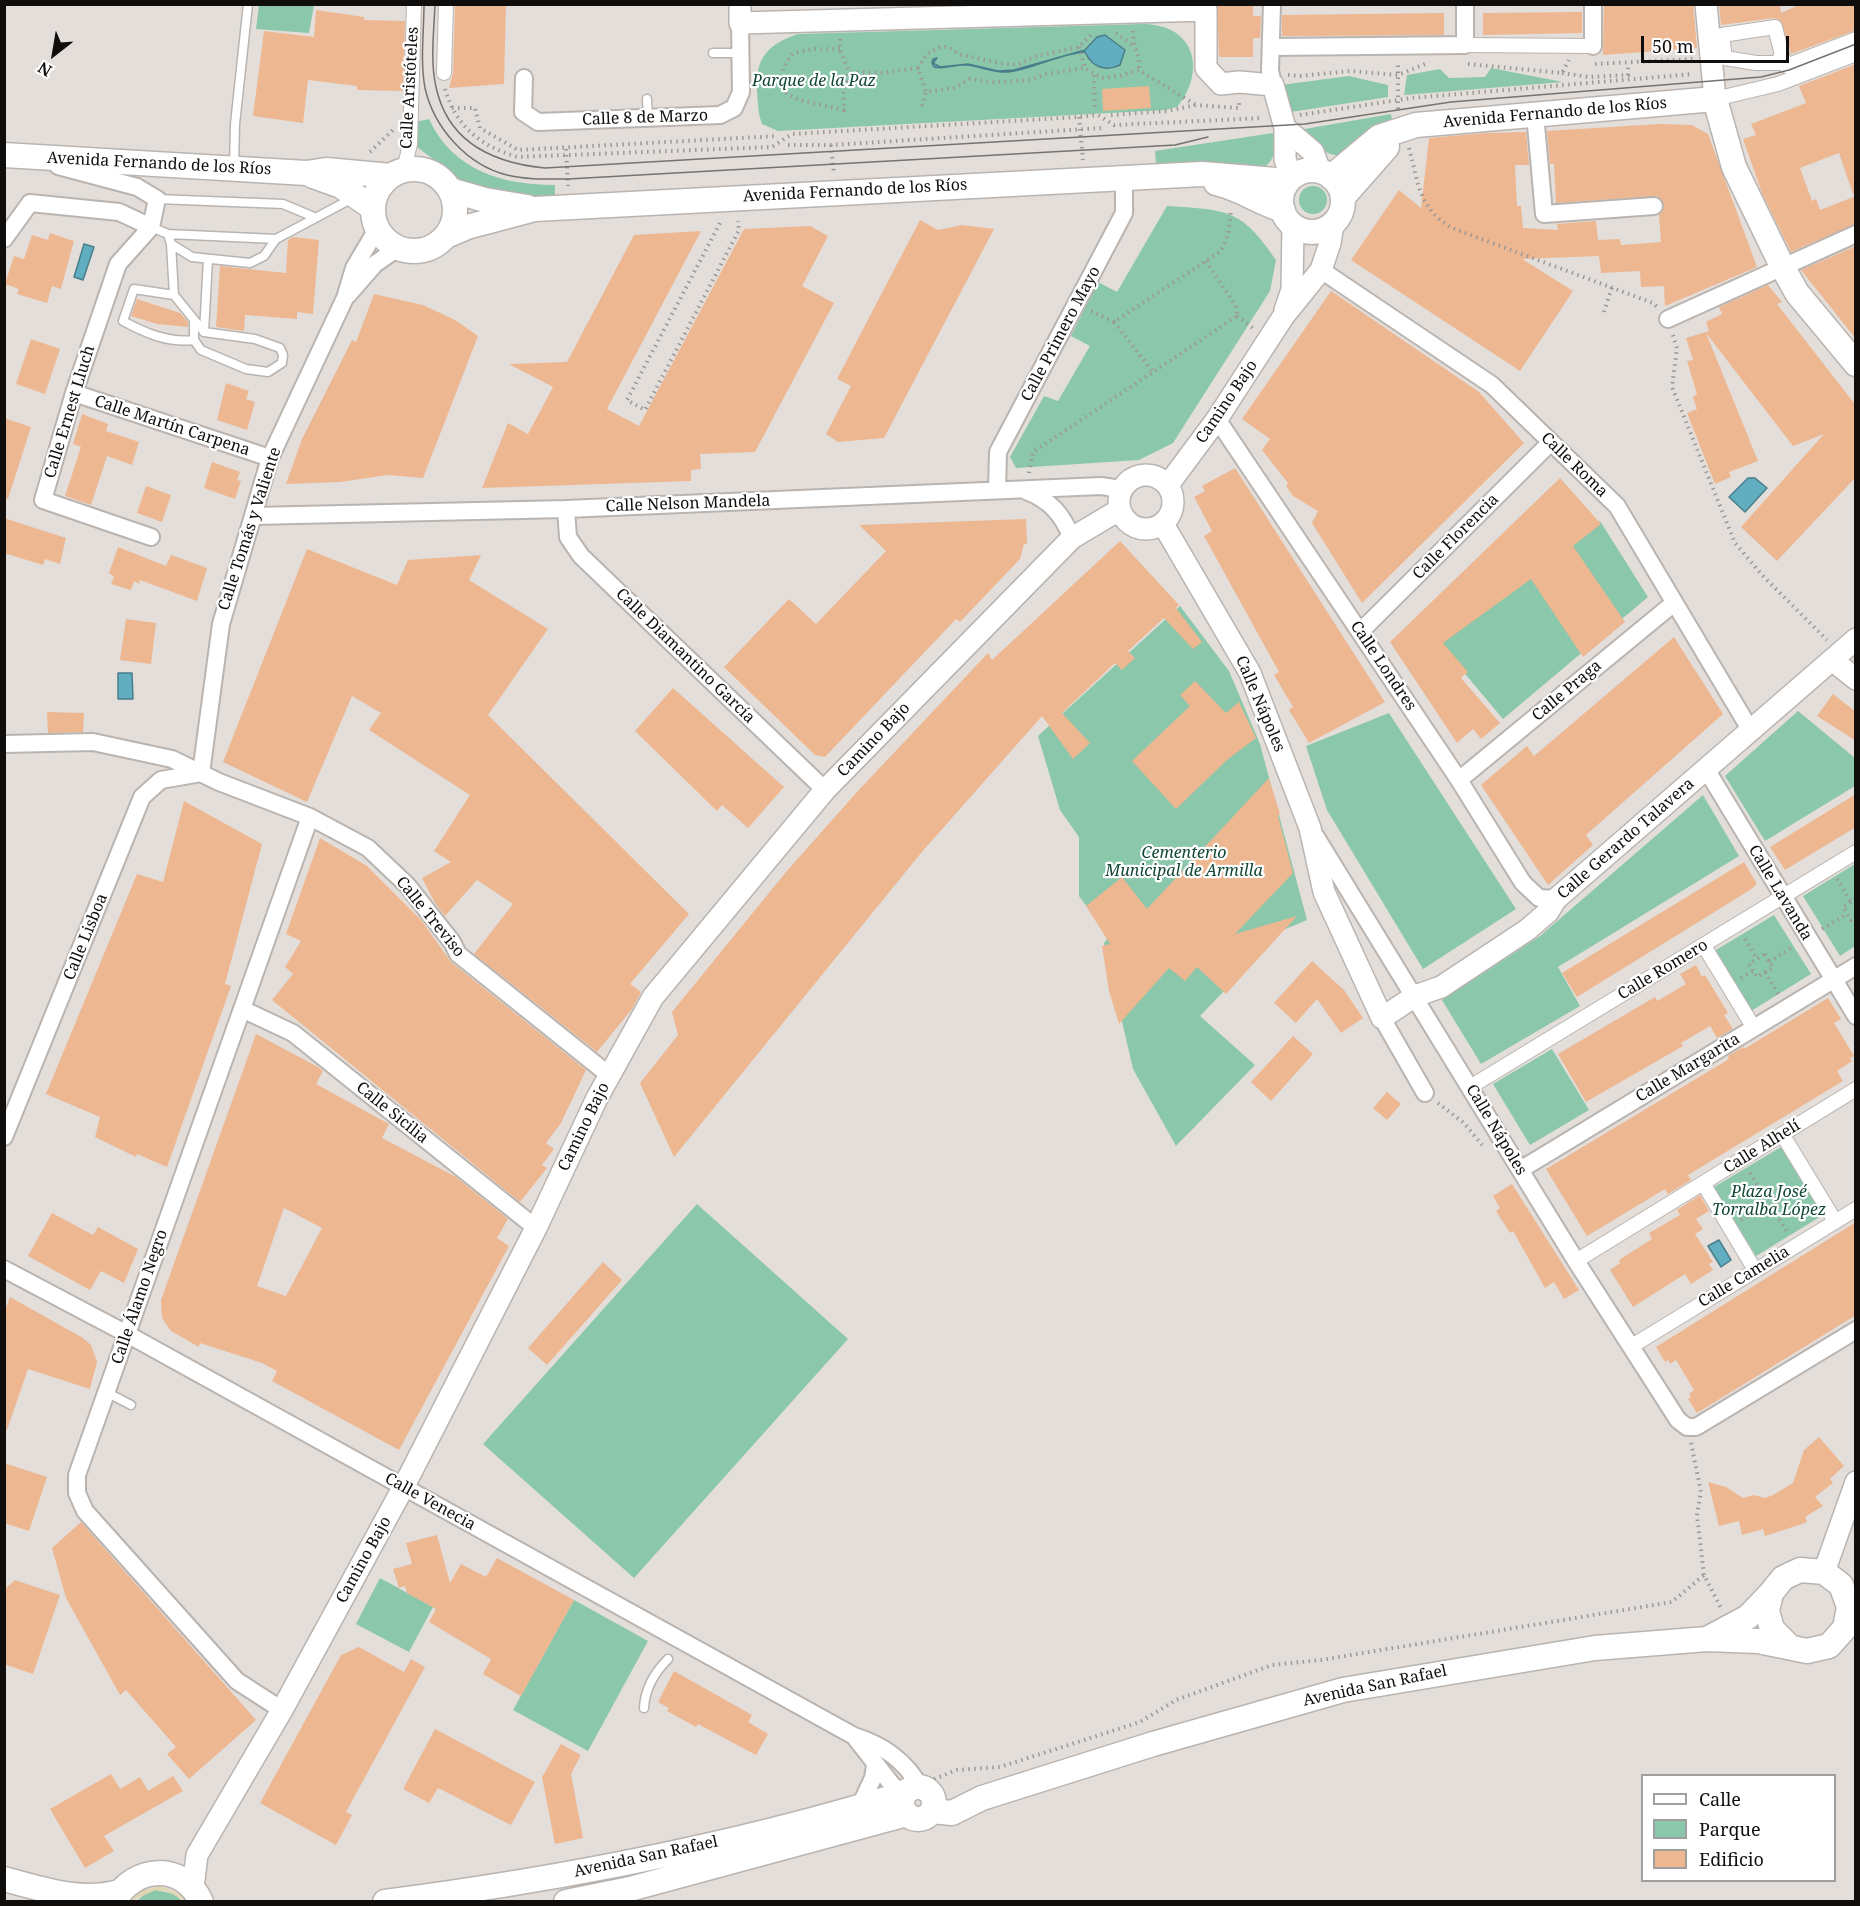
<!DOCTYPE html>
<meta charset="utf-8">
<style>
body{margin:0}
#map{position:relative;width:1860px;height:1906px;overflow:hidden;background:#e4deda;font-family:"Noto Serif",serif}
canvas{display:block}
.frame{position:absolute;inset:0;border:6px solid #100e0c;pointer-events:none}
.legend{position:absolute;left:1641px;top:1774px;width:195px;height:108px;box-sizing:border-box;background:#fff;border:2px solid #9f9f9e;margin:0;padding:8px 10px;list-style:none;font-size:18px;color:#100e0c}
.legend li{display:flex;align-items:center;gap:12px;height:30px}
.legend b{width:30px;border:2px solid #9f9f9e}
.north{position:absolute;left:24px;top:24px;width:60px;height:60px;-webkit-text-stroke:4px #fff;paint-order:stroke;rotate:211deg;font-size:16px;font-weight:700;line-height:24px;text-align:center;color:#100e0c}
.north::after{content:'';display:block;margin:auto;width:21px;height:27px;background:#100e0c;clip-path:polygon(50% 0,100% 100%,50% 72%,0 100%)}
.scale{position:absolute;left:1641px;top:36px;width:148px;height:27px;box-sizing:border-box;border:3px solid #100e0c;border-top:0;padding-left:8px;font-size:18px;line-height:21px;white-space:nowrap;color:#100e0c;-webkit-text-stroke:4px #fff;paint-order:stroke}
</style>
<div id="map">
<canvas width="1860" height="1906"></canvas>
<div class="frame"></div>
<ul class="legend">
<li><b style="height:8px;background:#fff"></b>Calle</li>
<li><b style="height:16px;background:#8ac7ab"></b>Parque</li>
<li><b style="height:16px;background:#edb791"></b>Edificio</li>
</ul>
<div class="north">N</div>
<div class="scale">50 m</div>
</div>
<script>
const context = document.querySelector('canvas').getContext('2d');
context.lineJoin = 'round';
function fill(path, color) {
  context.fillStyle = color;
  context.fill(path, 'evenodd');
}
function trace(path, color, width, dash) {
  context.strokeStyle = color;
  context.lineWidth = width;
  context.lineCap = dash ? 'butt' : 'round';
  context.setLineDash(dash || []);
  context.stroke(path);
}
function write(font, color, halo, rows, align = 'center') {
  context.font = font + ' "Noto Serif",serif';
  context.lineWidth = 4.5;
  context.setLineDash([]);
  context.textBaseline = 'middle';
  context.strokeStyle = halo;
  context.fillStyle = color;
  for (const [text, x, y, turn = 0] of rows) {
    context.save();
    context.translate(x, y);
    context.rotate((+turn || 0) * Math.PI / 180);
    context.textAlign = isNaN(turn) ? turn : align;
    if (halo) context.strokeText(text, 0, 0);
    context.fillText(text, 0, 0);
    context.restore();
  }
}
fill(new Path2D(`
 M259,5H314L309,33L256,29Z
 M1144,24C1195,25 1207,71 1177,107L1165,110L778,131L762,124C758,113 758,103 757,91C755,58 768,44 798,34Z
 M1491,68L1563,82L1404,95L1407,75L1440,69L1449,78L1485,77Z
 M1349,76L1388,85V97L1291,112L1281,85Z
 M1391,114L1392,121L1339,156C1321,153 1312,143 1299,130Z
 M429,119C453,171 503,185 555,185V197H515L465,183L417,147L416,122Z
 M1273,133C1276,148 1276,160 1262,169L1156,164L1155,151Z
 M1299 200a14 14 0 1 1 28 0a14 14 0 1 1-28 0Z
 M1167,206C1226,210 1241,208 1276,260L1270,291L1173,443L1139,460L1016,468L1010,457L1044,396L1058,401L1090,346L1071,336L1098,282L1117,292Z
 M1600,521L1648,597L1503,719L1440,644Z
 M1180,606L1229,671L1260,744L1307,920L1283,930L1200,1016L1255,1065L1176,1146L1133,1069L1104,943L1109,937L1079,896V837L1060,810L1038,736Z
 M1798,711L1855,758V786L1765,841L1725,776Z
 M1389,713L1516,909L1423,969L1327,810L1306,746Z
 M1703,795L1739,856L1558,967L1580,1006L1481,1064L1442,1000L1540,936Z
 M1855,864V946L1840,956L1803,896Z
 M1774,915L1811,974L1743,1016L1706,956Z
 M1552,1049L1589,1110L1530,1145L1493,1084Z
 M1781,1147L1823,1215L1756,1256L1714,1187Z
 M697,1204L848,1339L634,1578L483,1444Z
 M380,1578L433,1607L409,1652L356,1624Z
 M574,1600L648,1641L588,1751L513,1710Z
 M155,1890L174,1894L182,1901L136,1902L146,1893Z`), '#8ac7ab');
fill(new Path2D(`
 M161,1886L181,1895L186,1901L166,1891L156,1890L131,1901L140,1891Z`), '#e0d6b1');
const water = new Path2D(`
 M1105,35L1125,50L1120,65C1105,72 1092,67 1085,52C1058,54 1034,69 1008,72C993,73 980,66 966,65C955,64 945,70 934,67L932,63L933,59L937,58L933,63L940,67L968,64L998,71L1014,70L1085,50L1097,37Z
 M84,244L94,247L83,280L74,277Z
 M1748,478H1755L1767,488L1745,512L1729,497Z
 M118,673H132L133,699H118Z
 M1719,1240L1731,1260L1721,1267L1708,1246Z`);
fill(water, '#61aec0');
trace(water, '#497e8a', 1.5);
fill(new Path2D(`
 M455,4H506L504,84L449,88L453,73Z
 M1217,4H1253V16H1261L1260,38H1253V57H1219Z
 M1604,4H1693L1697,48L1603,55Z
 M1719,4H1780L1781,13L1801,4H1856V30L1791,54L1781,21L1774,18L1721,25Z
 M316,10L364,17V20L405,21L403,91L357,90V86L308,80L303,123L253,116L264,31L314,37Z
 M1582,12V33L1483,35V13Z
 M1444,13V35L1282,36V15Z
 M1856,64V194H1853L1839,153L1800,168L1812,201L1816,199L1820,210L1856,196V224L1791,252L1762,193L1743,139L1756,135L1751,124L1806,103L1799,86Z
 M1149,86L1151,108L1103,111L1102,89Z
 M1660,124L1692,125L1708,134L1757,267L1665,306L1664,286L1641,287L1640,271L1601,273L1599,256L1522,259L1573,291L1520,371L1351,260L1399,190L1421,208L1429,138L1486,133L1526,132L1529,165H1515L1517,206H1521L1523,228L1558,230L1557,224L1596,221L1598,240L1620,239L1621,245L1661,242L1659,215L1664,206L1658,196L1556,203L1554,164H1550L1547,131Z
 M920,220L938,230L962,225L994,229L884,438L838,442L826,434L851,386L837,379Z
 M810,226L828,236L802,286L834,303L755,452L700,454L701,469L691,470V481L482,488L508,423L528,434L553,387L509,364L567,362L634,235L701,231L607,409L639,426L744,229Z
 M50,233L74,241L61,289L52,286L47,303L17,294L19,289L5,284L14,256L24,259L32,235L48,240Z
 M293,237L319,240L313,314L297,312V319L245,315L244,331L216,327L220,266L286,273L288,240Z
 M1856,246V339L1801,270Z
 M1768,285L1782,302L1777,304L1854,403L1856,401V477L1777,561L1741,527L1824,434L1793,446L1706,333L1758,461L1729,472L1731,477L1715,484L1687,413L1697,409L1693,397L1697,394L1687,361L1693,360L1686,338L1709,331L1706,322L1722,314L1719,307Z
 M1331,291L1479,392L1524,443L1362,603L1312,523L1318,511L1293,496L1286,486L1288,483L1262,450L1270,439L1242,419Z
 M374,294L423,305L455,320L478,336L423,478L388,475L340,482L286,484L302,439L352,340L356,342Z
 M137,299L180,313L188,322V327L157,324L131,316Z
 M31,339L60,349L45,394L16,384Z
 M226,383L249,391L246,399L255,402L247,430L217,420Z
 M82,414L108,424L106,431L139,442L132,465L107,456L91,505L65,496L81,447L73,444Z
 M4,418L31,427L8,499L4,498Z
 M212,462L240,472L237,480L241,481L235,499L204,488Z
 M1235,468L1385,702L1309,743L1289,710L1293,707L1274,675L1279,672L1204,536L1212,531L1194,497L1205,491L1202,486Z
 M1560,478L1601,524L1573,546L1625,622L1583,657L1531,579L1443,643L1468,672L1461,678L1500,723L1481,739L1473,729L1457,743L1390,642Z
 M146,486L171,495L162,522L137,513Z
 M4,518L66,538L60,564L45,559L43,565L4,553Z
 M1026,519L1027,544H1024L1020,559L960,622L956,619L825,757L815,755L724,667L789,599L816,624L886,551L859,525Z
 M1120,541L1179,605L1176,608L1202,642L1193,649L1164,618L1128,651L1135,658L1122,670L1115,663L1062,713L1090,743L1073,759L1042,716L921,853L674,1157L640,1083L678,1035L672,1012L786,872L856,793L988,653L992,660Z
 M118,547L166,566L171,555L207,568L197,601L140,580L139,584L134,581L131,590L111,584L114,577L109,573Z
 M307,549L397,585L408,560L481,555L469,580L548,629L488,715L689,914L630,984L641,992L632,1009L597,1052L474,954L513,904L477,880L445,916L435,903L422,878L451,862L434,851L470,795L369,730L381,713L352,696L307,802L223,762Z
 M126,619L156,623L151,664L120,660Z
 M1674,637L1723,714L1586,835L1593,845L1548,885L1481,785L1527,746L1534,756Z
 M1195,681L1226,713L1239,702L1256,738L1227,760L1176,809L1132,761L1190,706L1180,695Z
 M673,688L784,787L748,828L722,805L717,811L635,731Z
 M1833,694L1856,712V741L1817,716Z
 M47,712L84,713L83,732L48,733Z
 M1269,778L1280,814L1278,816L1293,873L1235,934L1297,916L1226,994L1197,967L1185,981L1169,968L1119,1024L1109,991L1102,946L1110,944L1086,906L1122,877L1147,909Z
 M1856,794V827L1785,870L1770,847Z
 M184,801L262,844L225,984L231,986L167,1167L137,1154L136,1157L95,1137L100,1117L46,1094L137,874L163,882Z
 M320,838L367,866L421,920L451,962L586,1070L561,1123L546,1143L554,1149L542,1165L547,1168L520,1202L272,1000L293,974L285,967L301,941L286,934Z
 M1744,862L1757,884L1750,890L1577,997L1562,973Z
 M1312,961L1344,990L1363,1018L1341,1033L1317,999L1296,1023L1274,1003Z
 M1696,965L1702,977L1705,975L1728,1013L1724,1015L1733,1029L1717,1038L1710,1026L1681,1043L1683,1046L1586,1102L1558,1054L1655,997L1657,1001L1686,984L1680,974Z
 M1828,998L1841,1019L1834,1023L1854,1056L1850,1058L1852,1061L1837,1071L1843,1081L1688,1175L1691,1180L1668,1194L1665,1189L1587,1236L1546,1169L1729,1059L1728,1056L1743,1047L1744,1049Z
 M256,1034L318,1067L323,1071L316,1084L389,1124L382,1138L456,1177L508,1219L497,1238L509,1246L399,1450L272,1381L277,1371L262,1363L200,1343L199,1347L171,1331L162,1318L161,1300ZM284,1208L322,1228L286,1296L257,1286Z
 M1293,1036L1313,1054L1271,1101L1251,1082Z
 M1387,1092L1401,1104L1387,1120L1373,1108Z
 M1512,1184L1579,1290L1564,1299L1554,1282L1545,1288L1513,1231L1510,1233L1496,1211L1500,1208L1493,1196Z
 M1700,1195L1709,1211L1696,1219L1703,1229L1695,1234L1713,1262L1709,1264L1713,1270L1691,1284L1685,1274L1633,1307L1610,1270L1620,1263L1619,1260L1652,1239L1649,1233L1680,1215L1677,1210Z
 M52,1213L93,1235L98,1227L138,1249L124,1283L101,1271L90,1290L28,1256Z
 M1856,1222V1315L1697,1413L1688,1399L1691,1397L1689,1394L1694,1390L1676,1360L1670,1364L1668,1360L1665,1362L1656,1347Z
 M603,1262L622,1280L547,1365L528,1348Z
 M10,1297L83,1338L91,1345L97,1362L90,1389L28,1369L7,1430H4V1313Z
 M1819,1437L1844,1466L1830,1479L1833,1483L1815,1497L1823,1506L1805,1517L1807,1521L1805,1523L1765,1536L1763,1529L1742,1535L1739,1521L1719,1526L1708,1482L1726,1487L1743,1498L1754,1495L1765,1498L1773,1495L1793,1483L1804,1450Z
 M4,1463L47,1477L29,1531L4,1523Z
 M81,1522L256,1720L189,1779L167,1754L176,1747L126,1690L120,1695L66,1598L52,1548Z
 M437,1535L450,1583L461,1564L486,1577L497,1558L574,1600L521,1696L483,1674L491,1659L429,1622L436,1609L407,1593L405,1586L399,1588L393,1569L412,1564L406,1543Z
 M15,1580L60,1595L33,1674L4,1664V1590Z
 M359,1647L404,1672L411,1659L425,1667L346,1812L352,1815L336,1845L260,1803L341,1655Z
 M674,1671L752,1715L748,1722L768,1734L756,1755L698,1724L696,1727L667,1711L669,1708L658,1702Z
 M435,1729L535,1782L511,1825L438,1788L429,1803L403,1789Z
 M561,1744L581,1755L571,1774L583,1838L555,1844L542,1777Z
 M111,1774L120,1789L140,1777L148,1791L173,1776L183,1791L104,1836L114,1851L85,1868L50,1809Z`), '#edb791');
const service = new Path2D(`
 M713,53H741
 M647,99L648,118
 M234,168L235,124L248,4
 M157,199L283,204L314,217
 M151,227L168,234L171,244L192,257L250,263L264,256L276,239L351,199
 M168,234L276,239
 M171,244L174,295L204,332L255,339L280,348L283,355L282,363L268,372L246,369L201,350L194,340V321
 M174,295L134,289L123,321C145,333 168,343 194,340
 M204,332L208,259
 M106,1392L131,1405
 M644,1708C645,1688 654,1673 668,1659`);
const pedestrian = new Path2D(`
 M1775,27L1784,63H1756L1725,58L1722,35Z
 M1465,45L1593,46
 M1780,58L1786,66L1856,39
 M444,73L446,4
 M1715,99L1778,84L1856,54
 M404,170L410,144L414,4
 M1704,946L1754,1028
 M1470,1087L1856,852
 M1782,1134L1835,1221
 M1703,1183L1755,1270
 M1576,1261L1856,1089
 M1632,1346L1856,1209`);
const minor = new Path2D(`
 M1272,4L1270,70L1273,85
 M1593,46V4
 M1272,47L1465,45V4
 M524,78L523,112L538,122L720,115L734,108L741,92L740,23
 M1535,114L1544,214L1654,206
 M58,166L137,187L157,199L151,227L118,264L74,393L43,500L151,537
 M4,239L30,203L119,212L151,227
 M1321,270L1492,385L1617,506L1751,731
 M348,295L375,264L398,248
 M1668,319L1856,234
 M74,393L270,458
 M1217,419L1459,780L1523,883L1539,898L1556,899
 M997,490L998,452L1124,213V177
 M1026,491C1050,500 1062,514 1072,538
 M566,509L568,537L581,556L825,790
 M253,516L566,509L1101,486L1121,489
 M1360,632L1551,442
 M4,744L93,742L172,759L219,782L310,817L368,848L407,885L452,942L458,954L609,1075
 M1706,769L1856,1016
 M201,773L221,624L270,458L345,298L354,268L377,229
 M1459,780L1674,603
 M1316,837L1576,1261L1678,1420L1687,1427H1696L1856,1330
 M242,1009L293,1033L536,1228
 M1382,1018L1425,1093
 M4,1137L142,797L161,780L201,773
 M1520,1170L1856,966
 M4,1269L127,1334L854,1736C883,1745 905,1760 920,1787
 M282,1710L237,1681L85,1511L77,1493V1475L310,817
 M854,1736L893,1786L906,1793
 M859,1808L873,1778L875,1765`);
const tertiary = new Path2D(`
 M740,4V23L1206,10V68L1221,84L1239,82L1273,85L1285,128V159L1291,178
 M1706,4L1715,99
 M1285,128L1313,152L1320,171
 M1285,310L1292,290L1293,225
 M1119 502a27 27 0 1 1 54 0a27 27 0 1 1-54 0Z
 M1168,485L1217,419L1283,317L1321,270L1330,243L1333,224
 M1163,524L1250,673L1310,828L1324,892L1382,1018L1415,996L1441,987L1527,930L1548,912L1556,899L1856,639
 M1832,660L1856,679
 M1824,1572L1856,1482
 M193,1888L197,1855L282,1710L403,1488L536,1228L597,1098L653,997L825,790L1072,538L1119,510`);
const secondary = new Path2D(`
 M4,155L306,173L326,170L391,176
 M373 210a41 41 0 1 1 82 0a41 41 0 1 1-82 0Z
 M1281 201a31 31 0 1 1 62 0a31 31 0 1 1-62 0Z
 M313,176L341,186L373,208
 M1331,177L1379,137L1416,125L1715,99L1734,167L1782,266L1797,293L1856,364
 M1216,183C1240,188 1259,203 1283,210
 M450,190L485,200L527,207
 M1343,197L1387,147
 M446,236L467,227L535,209L1202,174L1288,181
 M1707,1639L1748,1617L1771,1593
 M902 1803a16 16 0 1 1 32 0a16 16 0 1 1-32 0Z
 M932,1811L952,1813L982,1798L1153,1744L1343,1690L1595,1648L1707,1639L1758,1641L1807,1651L1829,1646L1845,1628L1849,1607L1841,1585L1824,1572L1800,1570L1783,1578L1771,1593L1767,1611L1772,1629L1788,1645
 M4,1879C43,1889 80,1903 119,1892
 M114,1902C133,1865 184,1862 201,1902
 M385,1902C554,1880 723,1848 886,1799L903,1798
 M566,1902L630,1889L907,1814`);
trace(service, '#b9b4b0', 11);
trace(pedestrian, '#b9b4b0', 16);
trace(minor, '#b9b4b0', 20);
trace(tertiary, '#b9b4b0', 24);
trace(secondary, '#b9b4b0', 27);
trace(new Path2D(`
 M1133,31C1133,45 1140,56 1139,70
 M1116,33L1135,47
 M840,39V49L849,72
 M1079,47L1085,68
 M840,49H814L794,53C782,64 778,80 787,94L799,100L844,110L843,94L849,72L881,73L918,68L926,92
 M1468,64L1562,73L1569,60
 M1595,64L1693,59
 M918,68L927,54L940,47H949L958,54L999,63L1017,65L1037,56L1079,47L1093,33
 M1562,73L1589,77L1628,75V64
 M1094,75L1095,109
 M1288,75L1300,76L1350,71L1398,75L1425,64
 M445,89C456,127 481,146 517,157L772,147L792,134L1079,117L1098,115L1114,125L1263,118
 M922,106L926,92L954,88L970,79L993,82L1031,80L1046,74L1085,68L1102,78L1120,76L1139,70L1196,105
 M452,108H475L480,128L518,150L778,136
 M1398,109V63
 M1111,115L1167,111L1196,105L1239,108V101
 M1300,115L1411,98L1693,74
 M1079,117L1083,160
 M788,145H831L1102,128
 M831,145L834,174
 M1409,148C1419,184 1418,208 1452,228L1653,303L1658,308
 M566,149L568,186
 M370,152L395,128
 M720,223L627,400L645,410L739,230L738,221
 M1206,261L1237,308V316
 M1091,311L1114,322L1221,251L1228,235L1231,211
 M1604,312L1612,287
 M1237,316L1253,328
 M1114,322L1154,373
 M1673,335L1677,348L1672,387L1735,543L1762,575L1827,640
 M1029,473L1033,452L1237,316
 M1837,879L1851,902
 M1856,899L1843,907L1851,920L1856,918
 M1822,929L1847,914
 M1745,939L1757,959
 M1765,954L1773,968L1757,977L1749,964Z
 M1769,962L1794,946
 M1765,972L1778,994
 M1741,978L1753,971
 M1438,1103L1464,1123L1482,1145
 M1750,1173L1764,1195
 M1772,1191L1781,1204L1765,1214L1756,1200Z
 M1777,1198L1796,1187
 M1773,1209L1787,1232
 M1741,1220L1761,1208
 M1691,1443L1701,1492L1697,1515L1704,1575L1722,1610
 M934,1779L957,1770L1000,1767L1140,1722L1176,1700L1272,1665L1321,1660L1672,1602L1704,1575`), '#9c9895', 4, [1.5, 4.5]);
trace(service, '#fff', 8);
trace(pedestrian, '#fff', 14);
trace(minor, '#fff', 16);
trace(tertiary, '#fff', 21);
trace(secondary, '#fff', 24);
trace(new Path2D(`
 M424,4C424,32 420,61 425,88C434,128 467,165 507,175C527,180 548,179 568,179L1175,145L1208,137
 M435,4C434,31 430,61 436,87C448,143 493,163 545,168L1305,124L1451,102L1761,77L1789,70L1856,44`), '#76726f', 1.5);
write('italic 16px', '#114734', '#fff', [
 ["Parque de la Paz",814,81],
 ["Cementerio",1184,853],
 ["Municipal de Armilla",1184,871],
 ["Plaza José",1769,1192],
 ["Torralba López",1769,1210]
]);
write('16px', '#100e0c', '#fff', [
 ["Calle Aristóteles",410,88,-87],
 ["Avenida Fernando de los Ríos",1555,113,-5],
 ["Calle 8 de Marzo",645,118,-2],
 ["Avenida Fernando de los Ríos",159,164,3],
 ["Avenida Fernando de los Ríos",855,191,-3],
 ["Calle Primero Mayo",1061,334,-62],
 ["Camino Bajo",1227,402,-56],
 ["Calle Ernest Lluch",70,412,-73],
 ["Calle Martín Carpena",172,426,18],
 ["Calle Roma",1574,465,44],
 ["Calle Nelson Mandela",688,504,-2],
 ["Calle Tomás y Valiente",250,529,-72],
 ["Calle Florencia",1456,537,-45],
 ["Calle Diamantino García",685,656,44],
 ["Calle Londres",1383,666,56],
 ["Calle Praga",1567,691,-40],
 ["Calle Nápoles",1260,704,67],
 ["Camino Bajo",874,740,-46],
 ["Calle Gerardo Talavera",1626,839,-41],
 ["Calle Lavanda",1780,893,59],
 ["Calle Treviso",430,917,51],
 ["Calle Lisboa",86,937,-68],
 ["Calle Romero",1663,970,-31],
 ["Calle Margarita",1688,1068,-31],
 ["Calle Sicilia",392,1113,39],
 ["Camino Bajo",584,1127,-64],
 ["Calle Nápoles",1496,1130,59],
 ["Calle Alhelí",1762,1147,-32],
 ["Calle Camelia",1744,1277,-31],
 ["Calle Álamo Negro",140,1297,-71],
 ["Calle Venecia",430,1502,29],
 ["Camino Bajo",364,1560,-61],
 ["Avenida San Rafael",1375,1686,-12],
 ["Avenida San Rafael",646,1857,-12]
]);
</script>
